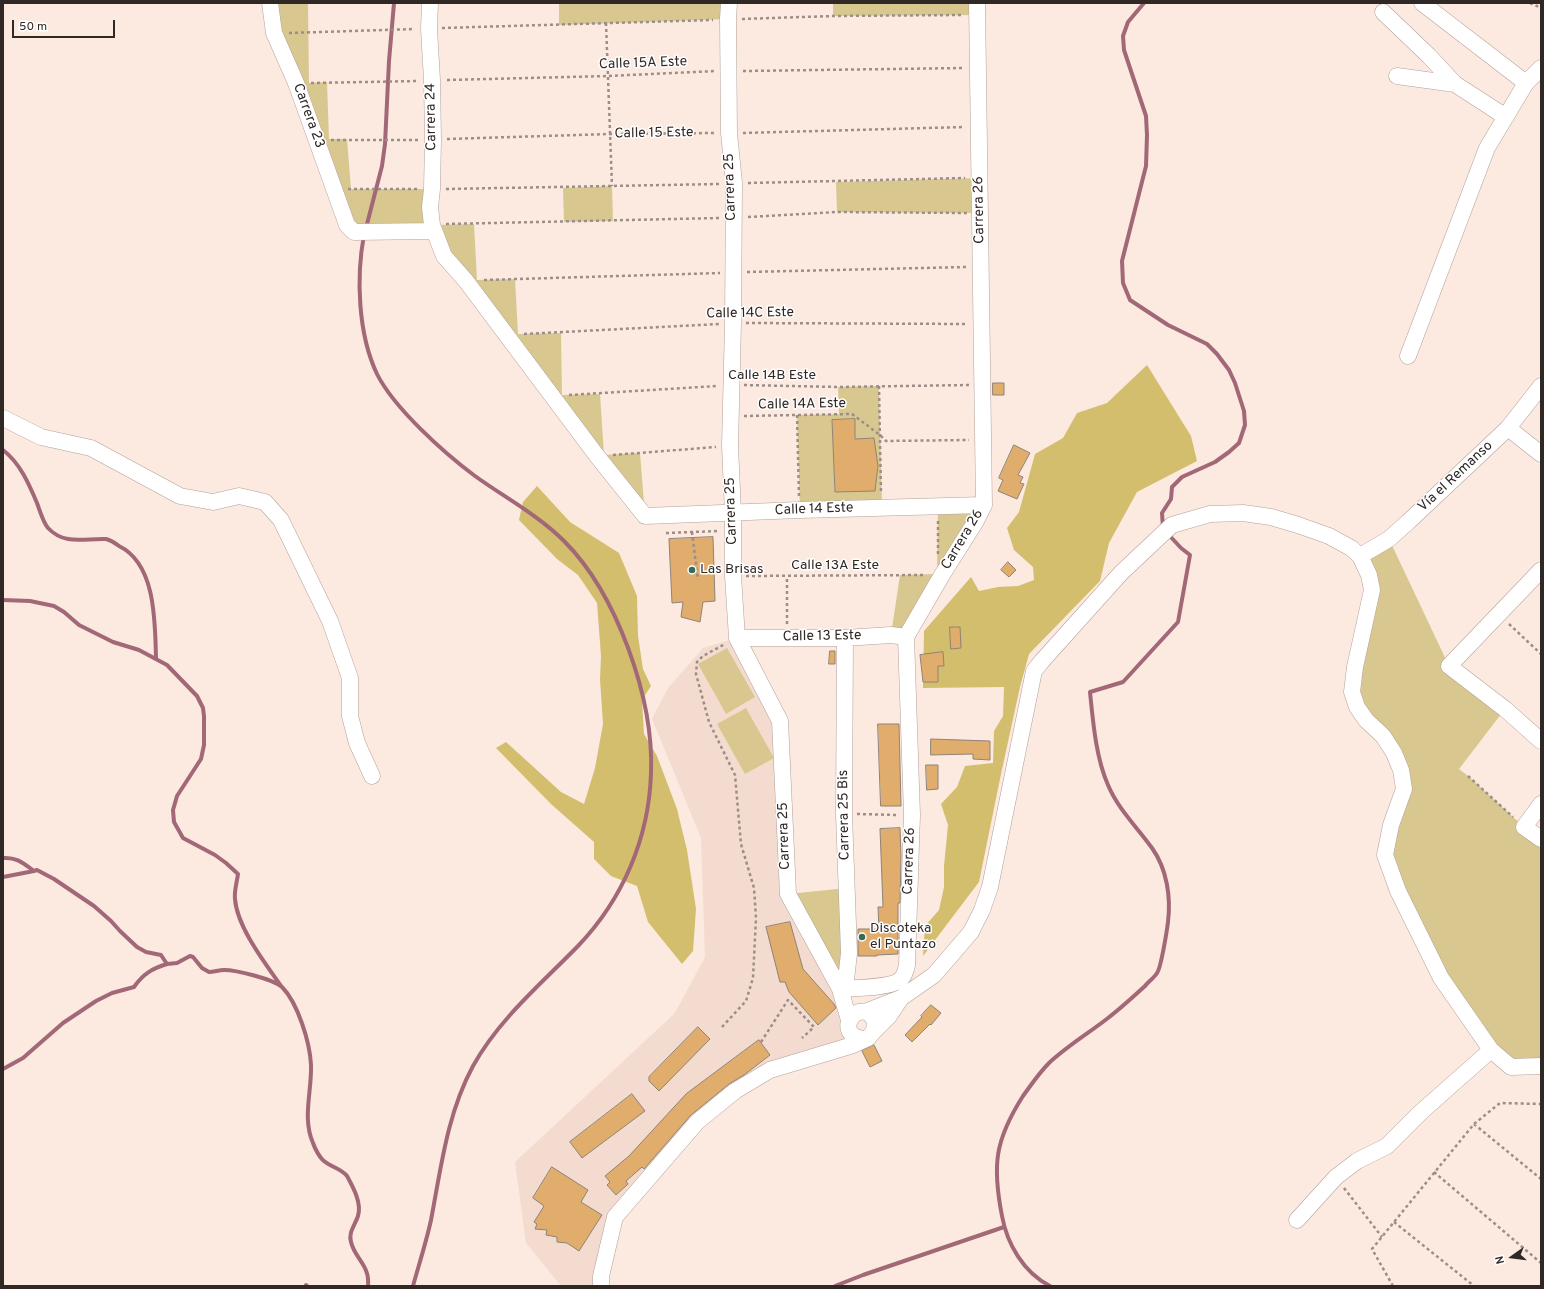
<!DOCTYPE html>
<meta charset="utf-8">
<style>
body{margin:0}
#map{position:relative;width:1544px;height:1289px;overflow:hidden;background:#fce9e0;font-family:Overpass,sans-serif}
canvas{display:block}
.frame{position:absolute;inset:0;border:4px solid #2f2825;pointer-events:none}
.north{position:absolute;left:1492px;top:1237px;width:40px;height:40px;-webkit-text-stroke:3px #fff;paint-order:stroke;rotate:256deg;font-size:11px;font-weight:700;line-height:16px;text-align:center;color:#2f2825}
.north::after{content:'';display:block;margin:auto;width:14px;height:18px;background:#2f2825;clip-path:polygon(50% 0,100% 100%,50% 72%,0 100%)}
.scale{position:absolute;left:12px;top:20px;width:103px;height:18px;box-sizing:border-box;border:2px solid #2f2825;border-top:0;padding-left:5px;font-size:12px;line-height:14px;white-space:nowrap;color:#2f2825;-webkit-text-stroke:3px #fff;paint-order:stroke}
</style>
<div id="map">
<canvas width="1544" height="1289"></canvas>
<div class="frame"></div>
<div class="north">N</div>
<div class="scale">50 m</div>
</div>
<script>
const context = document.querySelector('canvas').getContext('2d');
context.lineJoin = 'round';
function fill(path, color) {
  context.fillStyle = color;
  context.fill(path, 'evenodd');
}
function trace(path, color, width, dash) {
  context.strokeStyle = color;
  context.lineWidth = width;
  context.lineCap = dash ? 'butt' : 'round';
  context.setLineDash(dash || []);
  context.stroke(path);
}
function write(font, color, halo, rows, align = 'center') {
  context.font = font + ' Overpass,sans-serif';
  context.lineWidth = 3;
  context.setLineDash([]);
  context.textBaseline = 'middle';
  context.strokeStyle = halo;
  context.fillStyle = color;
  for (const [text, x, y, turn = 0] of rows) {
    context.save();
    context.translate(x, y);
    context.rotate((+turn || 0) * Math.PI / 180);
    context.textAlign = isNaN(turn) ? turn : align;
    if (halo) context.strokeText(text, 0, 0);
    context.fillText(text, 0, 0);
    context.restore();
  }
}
fill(new Path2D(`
 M737,638L780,721L788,894L857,1038L735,1091L615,1217L601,1276L593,1286H561L526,1243L515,1162L675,1013L705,957L701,838L652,719L668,688L703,648Z`), '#f4dbcf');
fill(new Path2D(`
 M270,3H308L309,83L327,82L329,139H347L351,189H432V225L474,224L477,280L515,279L518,334L561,333L562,395L600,394L604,455L640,453L645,516L434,231L354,232Z
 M559,3H729L728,19L559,25Z
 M833,3H977V15L833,16Z
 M979,178L980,213L837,212L836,182Z
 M612,186L613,221L564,222L563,188Z
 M879,386L882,508L800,510L797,415L839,414L838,387ZM855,419V439L873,438L878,466L875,490L835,492L832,420Z
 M984,505L911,629L891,635L900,575L937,574L938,506Z
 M1389,539L1449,666L1505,709L1459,769L1468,776L1524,827L1541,839V1066L1511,1067L1441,978L1385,855L1401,770L1357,707L1372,590L1360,556Z
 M727,648L755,697L726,714L698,664Z
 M746,708L774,758L745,774L717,724Z
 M847,888L840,989L788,894Z`), '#d8c88f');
fill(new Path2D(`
 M1147,365L1191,436L1197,461L1137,492L1109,543L1100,581L1029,654L1020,687L1001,774L979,882L923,956L925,926L939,910L944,887V866L948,825L941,804L957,787L965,766L993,763L994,731L1003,716L1004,687L923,688L924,631L971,577L979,591L998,587L1018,586L1034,580L1033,567L1014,550L1007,528L1019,512L1035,454L1063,438L1077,413L1107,403Z
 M537,486L570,522L619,553L637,596L638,636L643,669L651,686L642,700L644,734L657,756L677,809L687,850L696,909L693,951L682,964L648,922L637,886L611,876L594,859V842L551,804L496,748L506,742L561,792L584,804L595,768L603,724L600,679L601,656L597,603L578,575L557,559L519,520L523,502Z`), '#d3be6e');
trace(new Path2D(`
 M1144,3L1128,22L1123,36L1124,50L1146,116L1147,135L1146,166L1122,261L1123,283L1130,300L1168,325L1207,344L1217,354L1229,370L1235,383L1244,411L1245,425L1239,443L1229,452L1215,462L1182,477L1172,487L1171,499L1162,513L1163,528
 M366,228L382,166L385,144L389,61L394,3
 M364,235C356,277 358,334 377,374C394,408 444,453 475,476C504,497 538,515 564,541C617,594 654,699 651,773C649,838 623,899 578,946C541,984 499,1019 473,1066C447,1114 441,1168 431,1220C426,1243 419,1264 413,1286
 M3,450C20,463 29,484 37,503C40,511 43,522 48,528C65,546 85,538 106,539C110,540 115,543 119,546C156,564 155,622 156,658
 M3,600L30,601L54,606L64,612L79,625L113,642L139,650L167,665L197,696L203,708L204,716V745L201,759L177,796L173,810L174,822L183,838L215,855L226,863L238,874C237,882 234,891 235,899C237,927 265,963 281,986
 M3,858C17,857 23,863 34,871L37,870L54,879L94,906L111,921L120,931L137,947L146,952L161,955L167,964L177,963L190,956L193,957L202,968L209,972C214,972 219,970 224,970C236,970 273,979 282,987C298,1003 310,1043 311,1065C312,1091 302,1118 313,1143C315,1149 320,1158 324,1161C331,1167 342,1169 347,1176C353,1187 362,1203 358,1216C355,1225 348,1233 351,1242C355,1259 370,1265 368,1286
 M3,877L34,871
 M3,1069L23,1058L63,1023L96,1001L112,993L134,987C143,974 153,968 167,964
 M306,1285L307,1286
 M835,1286L863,1275L1004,1227
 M1050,1286C1024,1273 1007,1244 1002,1216C992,1165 995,1140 1023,1096C1031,1085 1039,1073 1049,1063C1067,1046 1089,1033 1108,1018C1121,1008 1133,997 1145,986C1148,982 1154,978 1157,973C1161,968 1167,930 1168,922C1171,897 1167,869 1152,848C1137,827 1118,809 1108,785C1096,758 1093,722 1090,692L1123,682L1178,622L1190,555L1181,548L1168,534`), '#a26877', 4);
const building = new Path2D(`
 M993,383H1004V395H993Z
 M855,419V439L874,438L878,466L875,491L835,492L832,420Z
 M1014,445L1030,453L1018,475L1023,477L1020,483L1024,484L1017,499L998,491L1003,480L999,478Z
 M713,537L715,601L703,602L700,622L681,617L683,602L672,603L669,539Z
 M1008,562L1016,570L1009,577L1001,570Z
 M950,627H960L961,648L951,649Z
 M830,651H835V664H829Z
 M943,652L944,666H938V682H923L920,655Z
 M878,724H899L901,806H881Z
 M931,739L990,741V760L973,759V754L931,755Z
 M926,765H938V789L927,790Z
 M900,828L901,856L900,903H898V954L877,955V956H858V929H879L878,907H883L880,829Z
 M790,922L803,969L834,1004L836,1008L818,1025L789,992L785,982H780L766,927Z
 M931,1005L941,1013L931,1025L930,1024L912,1042L905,1035L922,1017L921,1016Z
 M698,1027L710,1039L659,1091L649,1081V1077Z
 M759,1040L770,1055L744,1075L729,1084L691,1115L644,1169L642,1167L626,1181L628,1184L616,1195L607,1185L610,1182L605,1176L629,1156L686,1094Z
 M874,1045L882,1061L870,1067L862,1051Z
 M632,1094L645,1111L582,1158L570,1142Z
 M552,1167L588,1190L581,1202L602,1215L579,1251L567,1243L557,1242V1237L546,1235L547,1230L535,1229L537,1224L534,1222L544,1206L533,1198Z`);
fill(building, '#e1ad6c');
trace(building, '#8e8376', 1);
const minor = new Path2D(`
 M270,3L274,33L296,83L347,225L354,232L434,231
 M430,3L429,29L432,80L433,140L432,189L430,207L432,225L444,256L466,281L597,456L645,516L800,510L984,505
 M729,3L728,19L729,133L734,183L733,323L730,446L733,513V576L737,638L780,721L788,894L840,989L849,1020
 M1422,3L1526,83
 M1383,12L1429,56L1455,84
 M1397,76L1455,84L1506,117
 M1408,356L1487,148L1526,83L1541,68
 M3,418L41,437L91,448L180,496L213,502L239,496L265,502L281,520L330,621L350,678V716L357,743L372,776
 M1508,428L1541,454
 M1360,556L1389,539L1408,522L1508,428L1541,386
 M1541,570L1449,666L1505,709L1541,741
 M737,638H845L891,635L906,637
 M1541,804L1524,827L1541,839
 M840,989C853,988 893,988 901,979C905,975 906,970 907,965L912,815L906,637L942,575L976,521L984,505L977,3
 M840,989L846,980L849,953L844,814L845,638
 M865,1012L901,998L934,975L971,932L982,910L990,887L1034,671L1042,661L1121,573L1172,525L1210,514L1243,513L1271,517L1298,525L1329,536L1351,548L1360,556L1369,575L1372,590L1355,667L1352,692L1357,707L1366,720L1383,736L1394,753L1401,770L1404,789L1391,825L1385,855L1398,891L1441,978L1491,1050L1511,1067L1541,1066
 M874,1031L889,1016L901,998
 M1297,1220L1336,1177L1357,1161L1387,1146L1421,1112L1491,1050
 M601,1286V1276L615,1217L697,1122L735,1091L770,1070L853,1045L868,1038L874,1031L875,1021C860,993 830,1035 864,1039`);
trace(minor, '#b2a199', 17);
trace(new Path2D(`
 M1530,3L1541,8
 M742,19L833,16L963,15
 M606,23L612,186
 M442,28L713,20
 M289,33L415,29
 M743,71L964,68
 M447,80L608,76L716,71
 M311,83L418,81
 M743,133L964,127
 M447,139L610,134L714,133
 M331,140H418
 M748,183L965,178
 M348,189H417
 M446,189L719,184
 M748,217L837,212L967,213
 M446,224L719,218
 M747,272L966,267
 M484,280L720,273
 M746,323L967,324
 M524,334L719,324
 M744,385L838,387L969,385
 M879,386L881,493
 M569,395L717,386
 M797,415L799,497
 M744,416L852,414L880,435L886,441L969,440
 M613,455L716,447
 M692,532L698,580
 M666,533L719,531
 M938,554V519
 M746,576L925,575
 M787,624V576
 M1509,624L1541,654
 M1468,776L1513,817
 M857,814L898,815
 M722,1027L746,1001L753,978L756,918L754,888L741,844L735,775L709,722L696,674L697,662L703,656L725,644
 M761,1042L788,1000L814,1027L802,1038
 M1474,1124L1541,1179
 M1434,1172L1541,1263
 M1344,1188L1382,1237
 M1394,1222L1474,1286
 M1393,1286L1372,1249L1474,1124L1500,1103L1541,1104`), '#9b8e88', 2.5, [3, 3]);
trace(minor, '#fff', 16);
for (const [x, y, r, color] of [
 [692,570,4,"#346d55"],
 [862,937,4,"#346d55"]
]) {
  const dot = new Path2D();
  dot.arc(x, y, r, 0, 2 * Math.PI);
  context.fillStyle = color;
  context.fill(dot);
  trace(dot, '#fff', 1.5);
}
write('14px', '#2f2825', '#fff', [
 ["Calle 15A Este",643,64,-2],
 ["Carrera 23",308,116,70],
 ["Carrera 24",432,117,-91],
 ["Calle 15 Este",654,134,-1],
 ["Carrera 25",731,187,-92],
 ["Carrera 26",980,210,-91],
 ["Calle 14C Este",750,314,-1],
 ["Calle 14B Este",772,376],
 ["Calle 14A Este",802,405,-1],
 ["Vía el Remanso",1456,477,-43],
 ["Calle 14 Este",814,510,-2],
 ["Carrera 25",732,511,-92],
 ["Carrera 26",963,540,-59],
 ["Calle 13A Este",835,566],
 ["Calle 13 Este",822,637,-1],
 ["Carrera 25 Bis",845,815,-91],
 ["Carrera 25",785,836,-92],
 ["Carrera 26",910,861,-88]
]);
write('14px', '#2f2825', '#fff', [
 ["Las Brisas",700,570],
 ["Discoteka",870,929],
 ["el Puntazo",870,945]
], 'left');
</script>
